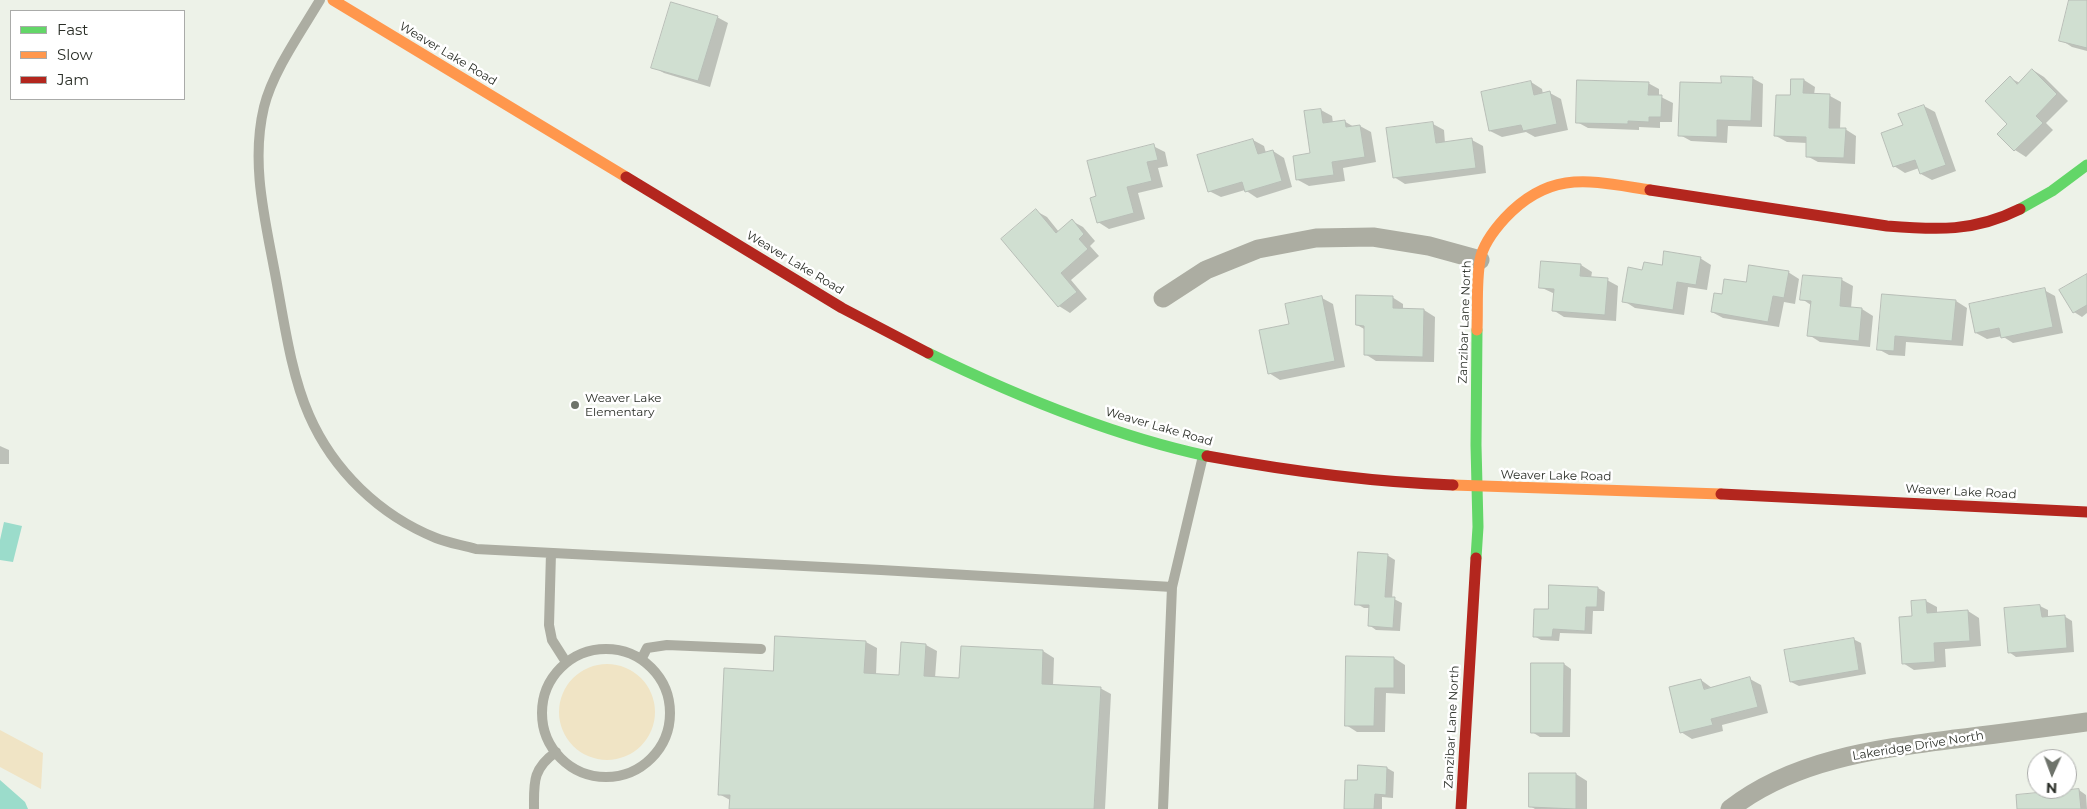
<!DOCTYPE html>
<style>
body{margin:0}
#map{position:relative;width:2087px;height:809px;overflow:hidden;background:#edf2e8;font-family:Montserrat,sans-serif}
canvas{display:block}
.legend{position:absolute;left:10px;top:10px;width:175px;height:90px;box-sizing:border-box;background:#fff;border:1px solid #aaaba9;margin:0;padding:6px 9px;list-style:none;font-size:15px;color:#2a2e27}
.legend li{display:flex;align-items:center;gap:10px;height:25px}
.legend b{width:25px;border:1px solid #aaaba9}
.north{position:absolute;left:2027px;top:749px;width:50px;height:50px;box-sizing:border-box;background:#fff;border:1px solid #aaaba9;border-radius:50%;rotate:182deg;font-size:14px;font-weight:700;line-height:20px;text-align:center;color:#2a2e27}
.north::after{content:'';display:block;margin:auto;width:18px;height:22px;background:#6e736b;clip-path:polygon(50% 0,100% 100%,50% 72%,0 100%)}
</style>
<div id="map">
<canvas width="2087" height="809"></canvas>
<ul class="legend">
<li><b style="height:6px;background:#63d668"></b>Fast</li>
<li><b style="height:6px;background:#ff974d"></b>Slow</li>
<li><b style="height:6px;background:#b3261e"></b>Jam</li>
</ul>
<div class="north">N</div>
</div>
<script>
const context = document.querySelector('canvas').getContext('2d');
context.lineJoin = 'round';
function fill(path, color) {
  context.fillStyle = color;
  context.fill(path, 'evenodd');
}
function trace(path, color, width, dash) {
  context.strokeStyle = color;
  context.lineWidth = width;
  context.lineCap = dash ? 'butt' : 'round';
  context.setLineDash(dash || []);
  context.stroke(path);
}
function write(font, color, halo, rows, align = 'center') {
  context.font = font + ' Montserrat,sans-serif';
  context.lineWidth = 5;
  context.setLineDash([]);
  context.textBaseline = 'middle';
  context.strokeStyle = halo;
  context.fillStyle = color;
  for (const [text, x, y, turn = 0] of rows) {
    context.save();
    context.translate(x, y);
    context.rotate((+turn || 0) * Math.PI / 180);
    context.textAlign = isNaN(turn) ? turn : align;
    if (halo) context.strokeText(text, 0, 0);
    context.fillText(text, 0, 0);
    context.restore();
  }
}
fill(new Path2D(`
 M559 712a48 48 0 1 1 96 0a48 48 0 1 1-96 0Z
 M0,730L43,753L41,789L0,767Z`), '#f0e4c5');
fill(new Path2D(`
 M4,522L22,526L13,562L0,560V540Z
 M0,780L25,802L28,809H0Z`), '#9bdccb');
fill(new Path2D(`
 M2071,0H2087V51L2072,47L2061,40Z
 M717,17L728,23L710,87L664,73L653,67Z
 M2033,70L2044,77L2068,101L2046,123L2053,130L2026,157L2015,150L1999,134L2009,124L2010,78L2020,83Z
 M1752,78L1763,84L1762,127L1728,126L1727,143L1691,141L1680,135L1722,85Z
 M1804,80L1815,87L1814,95L1830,96L1841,102L1840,129H1845L1856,136L1855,164L1818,162L1807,156V143L1787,142L1776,136L1791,97Z
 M1531,82L1542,89L1543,94L1550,93L1561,99L1568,130L1535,137L1526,132L1502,137L1490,131Z
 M1648,83L1659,89V96L1673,103L1672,122H1660V128L1639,127V130L1588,128L1577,122Z
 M1924,106L1935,112L1956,171L1932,180L1921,174L1919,168L1905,173L1894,166L1904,126Z
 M1321,110L1332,116L1333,123L1344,121L1354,127L1360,126L1371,132L1376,162L1343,168L1345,181L1309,186L1298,180L1312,154Z
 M1433,124L1444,130L1445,143L1472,140L1483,146L1486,173L1405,184L1394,177Z
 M1253,140L1264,146L1266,153L1273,151L1284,158L1292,187L1257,198L1245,190L1221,197L1209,191Z
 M1153,146L1165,152L1168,166L1158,168L1163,187L1138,193L1145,219L1109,229L1098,222V197Z
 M1036,211L1047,217L1059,232L1072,221L1083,227L1095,241L1090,246L1099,256L1071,280L1087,299L1070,313L1059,306L1002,239Z
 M1700,258L1711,265L1707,290L1688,287L1684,315L1635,308L1624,301L1643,271Z
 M1581,265L1592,272L1591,278L1607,280L1618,286L1616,321L1564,317L1553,310L1555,294L1540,287Z
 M1788,272L1799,279L1795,304L1784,302L1779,327L1723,318L1712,312L1747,284Z
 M2087,275V313L2082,317L2074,312L2061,290Z
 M1804,276L1842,280L1853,286L1851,308L1862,309L1873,316L1870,347L1820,342L1809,335L1811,305L1802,299Z
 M2044,290L2055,296L2063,333L2013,343L2002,336L1987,339L1976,333Z
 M1883,295L1956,301L1967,308L1963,346L1906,342L1905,356L1889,355L1878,349Z
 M1392,297L1403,304V310H1424L1435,317L1434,362L1376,361L1365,354L1366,330L1357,325Z
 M1322,298L1333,304L1345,367L1280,380L1269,373L1291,325Z
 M0,446L9,450V464H0Z
 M1387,555L1395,560L1392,598L1402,603L1400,631L1376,630L1369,625L1370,608H1364L1357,604Z
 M1598,588L1605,592L1604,611H1593L1592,634L1560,633L1559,641L1541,640L1534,636Z
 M1926,601L1937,607V613L1968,611L1979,618L1981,646L1945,649L1946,667L1914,670L1903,663L1913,617Z
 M2040,606L2048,610V618L2064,616L2072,621L2074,652L2016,657L2009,652Z
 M1853,639L1861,643L1866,674L1799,686L1791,682Z
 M866,642L877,648L876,675L901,676L926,645L937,651L935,678L960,680L962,647L1043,651L1054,658L1053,686L1100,688L1111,694L1105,809H731L730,800L719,794L774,672Z
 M1394,658L1405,665V694L1386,693L1385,732H1357L1346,725Z
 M1564,664L1571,669L1570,737H1540L1532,732Z
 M1750,679L1761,685L1768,713L1722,725L1723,731L1692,739L1681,732L1701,680L1712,688Z
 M1387,768L1394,772L1393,798L1382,797V809H1345L1359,782Z
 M1531,774H1576L1587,781V809H1535L1530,806Z
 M2079,790L2086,795L2087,809H2018Z`), '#0003');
const building = new Path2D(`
 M2069,0H2087V48L2059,41Z
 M671,2L718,16L698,81L651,68Z
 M2032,69L2057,94L2036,116L2043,123L2014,151L1997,134L2007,124L1985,101L2010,76L2017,84Z
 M1721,76L1753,77L1751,121L1717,120V137L1678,136L1680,82L1721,83Z
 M1791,79H1804L1803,93L1830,94L1829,128H1846L1844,158L1806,157V137L1774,136L1776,95H1790Z
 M1577,80L1649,82L1648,95H1662L1661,117H1649V122L1628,121V124L1576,123Z
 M1531,81L1534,95L1550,91L1557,124L1523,131L1521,125L1489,131L1481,92Z
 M1924,105L1946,165L1920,174L1915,160L1893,167L1881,133L1903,125L1898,114Z
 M1321,109L1323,123L1345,120L1346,127L1360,125L1365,157L1332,162L1334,175L1296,180L1293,156L1310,153L1304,111Z
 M1433,122L1436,143L1472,138L1476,168L1393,178L1386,128Z
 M1253,139L1258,154L1273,150L1282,181L1245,192L1242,182L1208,192L1197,155Z
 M1154,144L1158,160L1147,162L1152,181L1127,187L1134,213L1097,223L1090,198L1096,196L1087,161Z
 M1036,209L1056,233L1072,219L1084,234L1079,239L1088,249L1061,273L1077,292L1058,307L1001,239Z
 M1664,251L1701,257L1696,285L1677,282L1673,310L1622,302L1628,267L1642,270L1644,262L1662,265Z
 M1541,261L1581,264L1580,276L1608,278L1605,315L1552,311L1554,289L1539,288Z
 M1749,265L1789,271L1784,298L1773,296L1768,322L1711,312L1714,293L1722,294L1724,279L1746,282Z
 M2087,274V305L2073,313L2059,290Z
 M1803,275L1842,278L1840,306L1862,308L1859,341L1807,336L1811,301L1800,300Z
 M2045,288L2053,327L2001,338L1999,328L1975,333L1969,304Z
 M1882,294L1956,300L1952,341L1895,336L1894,351L1877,350Z
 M1356,295L1393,296V308L1424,309L1423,357L1364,355V326L1356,325Z
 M1322,296L1335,361L1268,374L1259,330L1289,324L1285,304Z
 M1358,552L1388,554L1385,597H1395L1393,628L1368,626L1369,605H1355Z
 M1549,585L1598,587L1597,607H1586L1585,631L1553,629L1552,637H1533L1534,609H1548Z
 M1926,600L1927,613L1968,610L1970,641L1934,643L1935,662L1902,664L1899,617L1912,616L1911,601Z
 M2040,605L2042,617L2065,615L2067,648L2008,653L2004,608Z
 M775,636L866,641L864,673L899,675L901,642L926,644L924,676L959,678L961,646L1043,650L1042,684L1101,687L1094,809H729L730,795H718L724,668L773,671Z
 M1854,638L1859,670L1790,682L1784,650Z
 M1346,656L1394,657V688H1375L1374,726H1345Z
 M1531,663H1564L1563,733H1531Z
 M1750,677L1758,707L1711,719L1713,725L1680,733L1669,687L1701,679L1704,689Z
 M1358,765L1387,767L1386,795L1375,794L1374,809H1344L1345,780H1357Z
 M1529,773H1576V809L1529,807Z
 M2079,789L2081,809H2017L2016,795Z`);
fill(building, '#d0dfd1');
trace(building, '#b8beb7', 1);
trace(new Path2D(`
 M320,0C301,32 273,71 264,107C251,161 264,215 274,268C283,314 290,372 309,415C333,470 379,515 436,538C448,543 463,545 476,549L881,570L1172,587
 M551,553L549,625L552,640L566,662
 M542 713a64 64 0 1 1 128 0a64 64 0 1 1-128 0Z
 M642,658L647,648L667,645L761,649
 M534,809C534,783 532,769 556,752
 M1163,809L1172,587L1203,456`), '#acada2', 10);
trace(new Path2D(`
 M1163,298L1206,270L1258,249L1316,238L1373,237L1429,246L1480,260
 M1730,809C1794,759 1878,749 1955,739C1999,734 2043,728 2087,722`), '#acada2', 19);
trace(new Path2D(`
 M2020,209L2052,191L2087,165
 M928,353C1016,396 1110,435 1207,456
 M1476,558L1478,527L1476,445L1477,330`), '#63d668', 11);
trace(new Path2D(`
 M333,0L626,177
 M1477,330C1478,307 1476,283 1480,260C1483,244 1494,230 1505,218C1551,169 1590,181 1650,190
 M1453,485L1721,494`), '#ff974d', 11);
trace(new Path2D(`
 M626,177L842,308L928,353
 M1650,190L1887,226C1937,230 1974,232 2020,209
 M1207,456C1289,471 1370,482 1453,485
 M1721,494L2087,512
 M1461,809L1476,558`), '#b3261e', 11);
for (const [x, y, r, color] of [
 [575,405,5,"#6e736b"]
]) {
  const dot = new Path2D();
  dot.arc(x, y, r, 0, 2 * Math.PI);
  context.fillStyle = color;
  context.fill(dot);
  trace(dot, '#fff', 2);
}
write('12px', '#2a2e27', '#fff', [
 ["Weaver Lake Road",448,54,31],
 ["Weaver Lake Road",795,263,31],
 ["Zanzibar Lane North",1465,322,-88],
 ["Weaver Lake Road",1159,427,16],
 ["Weaver Lake Road",1556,476,1],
 ["Weaver Lake Road",1961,492,3],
 ["Zanzibar Lane North",1452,727,-87],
 ["Lakeridge Drive North",1918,746,-9]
]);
write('12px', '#2a2e27', '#fff', [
 ["Weaver Lake",585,398],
 ["Elementary",585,412]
], 'left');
</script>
